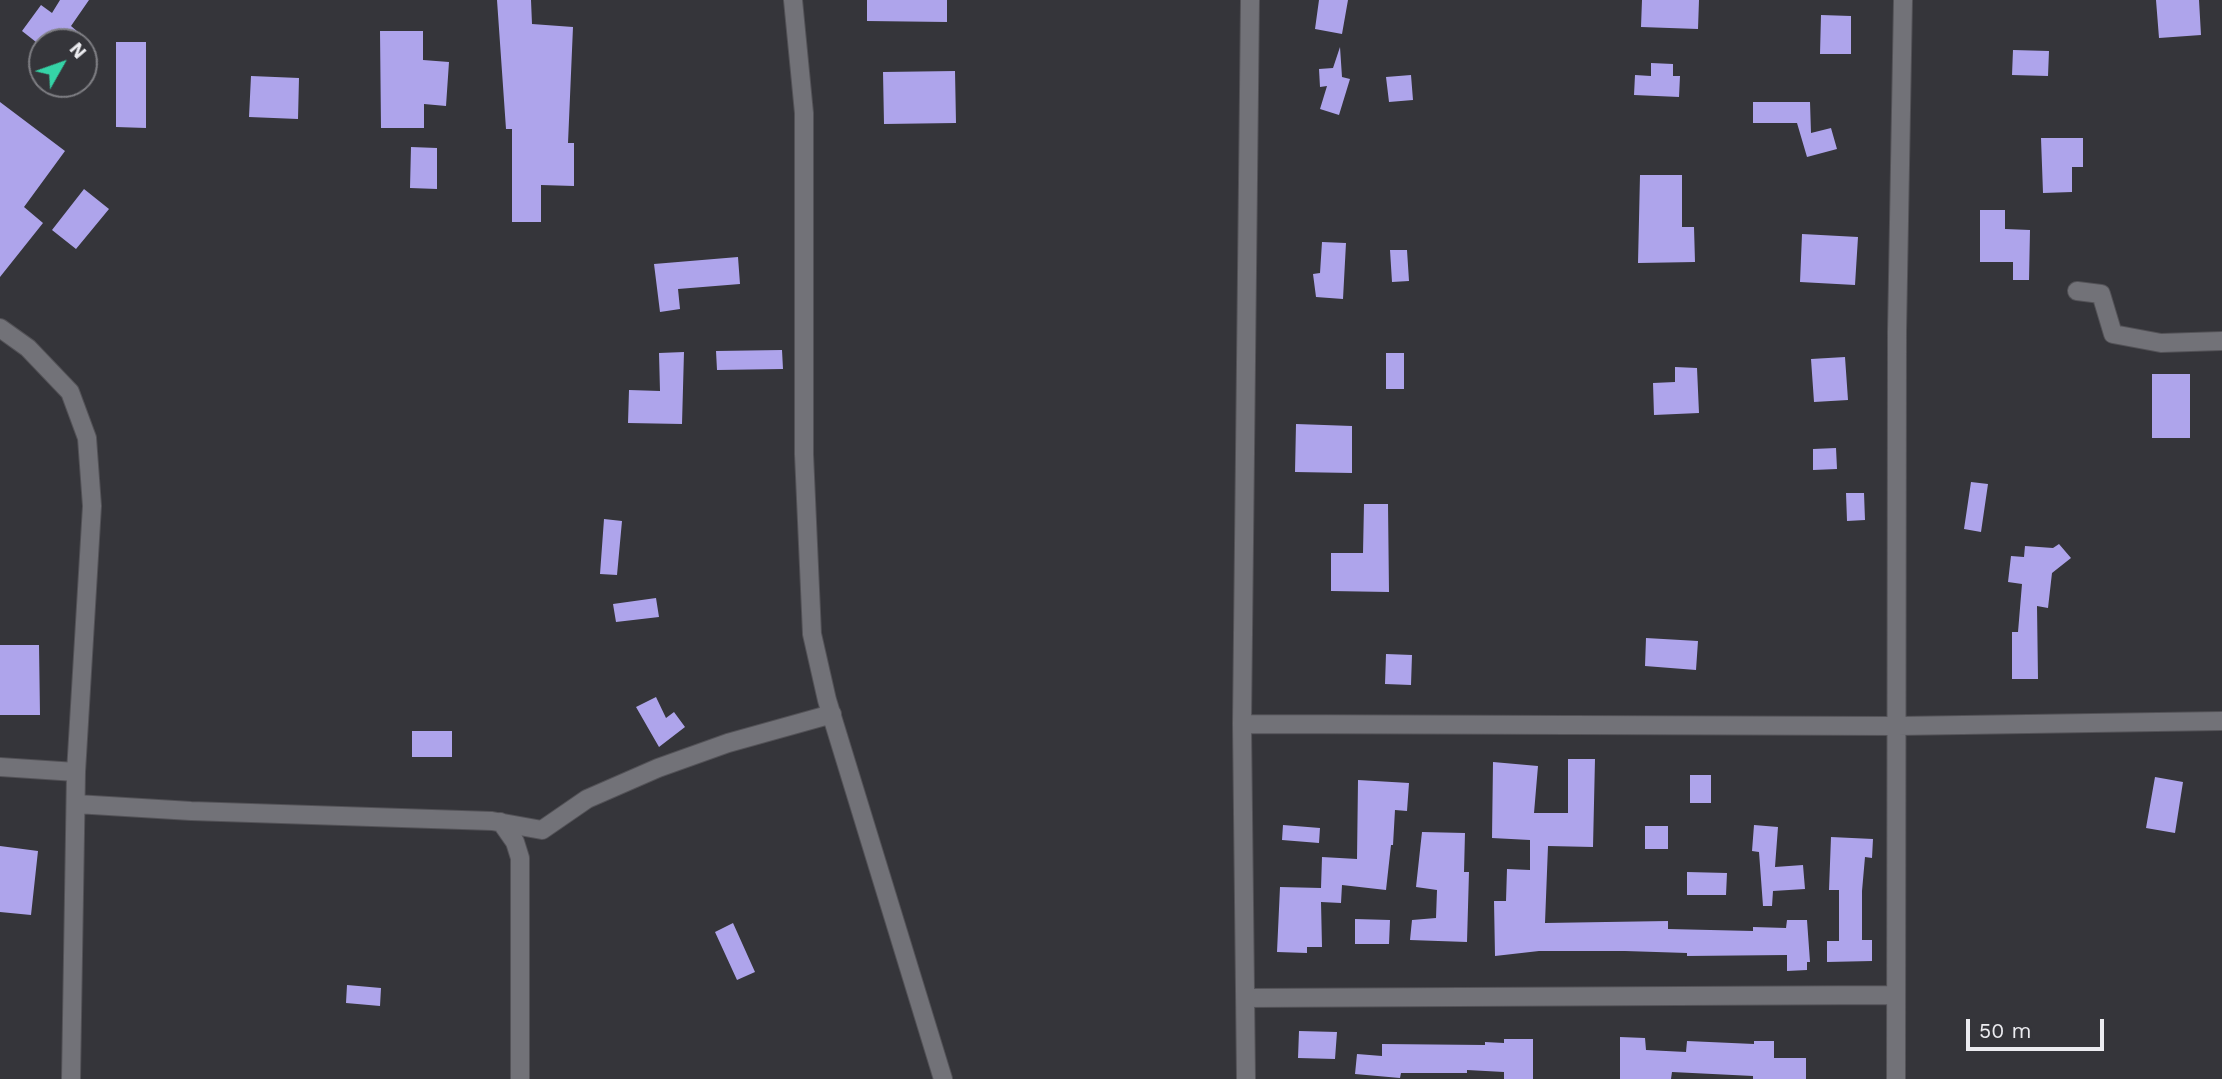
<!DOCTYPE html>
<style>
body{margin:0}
#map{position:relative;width:2222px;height:1079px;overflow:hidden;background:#35353a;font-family:"Work Sans",sans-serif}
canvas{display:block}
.north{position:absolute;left:28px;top:28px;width:70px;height:70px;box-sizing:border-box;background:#35353a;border:2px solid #7e7e83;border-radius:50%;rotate:50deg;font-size:19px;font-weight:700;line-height:28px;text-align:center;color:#ececf0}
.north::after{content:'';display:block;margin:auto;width:24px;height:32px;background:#35d4a7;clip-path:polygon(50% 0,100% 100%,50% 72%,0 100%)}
.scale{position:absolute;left:1966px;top:1019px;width:138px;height:32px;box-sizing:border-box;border:4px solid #ececf0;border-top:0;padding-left:9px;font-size:21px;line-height:24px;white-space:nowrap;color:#ececf0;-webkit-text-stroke:5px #35353a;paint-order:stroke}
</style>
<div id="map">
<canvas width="2222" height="1079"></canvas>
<div class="north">N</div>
<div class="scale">50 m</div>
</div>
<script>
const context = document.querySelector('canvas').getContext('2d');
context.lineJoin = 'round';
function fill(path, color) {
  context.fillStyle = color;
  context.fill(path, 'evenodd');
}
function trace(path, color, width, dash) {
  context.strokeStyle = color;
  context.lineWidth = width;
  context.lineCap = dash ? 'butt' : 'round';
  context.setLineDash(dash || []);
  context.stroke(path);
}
fill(new Path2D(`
 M60,0H89L71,26L78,32L71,42H36L22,31L41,5L52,13Z
 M497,0H531L532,24L573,27L568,143H574V186L541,185V222H512V129H506Z
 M867,0H947V22L867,21Z
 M1319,0H1348L1342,34L1315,29Z
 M1642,0H1699L1698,29L1641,27Z
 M2156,0H2199L2201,35L2159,38Z
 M1821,15L1851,16V54H1820Z
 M380,31H423V60L449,62L446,106L424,104V128H381Z
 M116,42H146V128L116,127Z
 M1340,47L1342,77L1350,79L1339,115L1320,109L1327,86L1320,87L1319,69L1333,68Z
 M2013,50L2049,51L2048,76L2012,75Z
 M1651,63L1673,64V76H1680L1679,97L1634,95L1635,75L1651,76Z
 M955,71L956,123L884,124L883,72Z
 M1411,75L1413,100L1389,102L1386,77Z
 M251,76L299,78L298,119L249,117Z
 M0,102L65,151L24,207L43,223L0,277Z
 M1753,102H1810L1811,133L1831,128L1837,149L1807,157L1797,123H1753Z
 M2041,138H2083V167H2072V192L2043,193Z
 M411,147L437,148V189L410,188Z
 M1640,175H1682V227H1694L1695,262L1638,263Z
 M84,189L109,209L76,249L52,230Z
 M1980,210H2005V229L2030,230L2029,280H2013V262H1980Z
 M1802,234L1858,237L1855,285L1800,282Z
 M1322,242L1346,243L1343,299L1316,297L1313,274L1320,273Z
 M1390,250H1407L1409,281L1392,282Z
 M738,257L740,284L678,289L680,309L660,312L654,264Z
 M782,350L783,369L717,370L716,351Z
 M684,352L682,424L628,423L629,390L660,391L659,353Z
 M1386,353H1404V389H1386Z
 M1845,357L1848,400L1814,402L1811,359Z
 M1675,367L1697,368L1699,413L1654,415L1653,383L1675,382Z
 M2152,374H2190V438H2152Z
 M1296,424L1352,426V473L1295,472Z
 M1836,448L1837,469L1813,470V449Z
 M1971,482L1988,484L1981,532L1964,529Z
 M1846,493H1864L1865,520L1847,521Z
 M1364,504H1388L1389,592L1331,591V553H1363Z
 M604,519L622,521L617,575L600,574Z
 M2059,544L2071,558L2052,573L2048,608L2037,606L2038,679H2012V632H2018L2022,584L2008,582L2011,556L2024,557L2025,546L2053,548Z
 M656,598L659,617L616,622L613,604Z
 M1646,638L1698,641L1696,670L1645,666Z
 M0,645H39L40,715H0Z
 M1386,654L1412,655L1411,685L1385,684Z
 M656,697L666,718L674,712L685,727L659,747L636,707Z
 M412,731H452V757H412Z
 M1568,759H1595L1593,847L1548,846L1545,923L1668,921V929L1753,931V927L1786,928L1787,920H1807L1810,962H1807V970L1787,971V955L1687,956V953L1625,951H1539L1495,956L1494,901H1506L1507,869L1530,870V840L1492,838L1493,762L1538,766L1534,813H1568Z
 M1690,775H1711V803H1690Z
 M2155,777L2183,782L2175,833L2146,828Z
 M1358,780L1409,783L1407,811L1395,810L1393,845H1391L1386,890L1342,885L1341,903L1321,902L1322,947H1307V953L1277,952L1280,887L1321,888L1322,857L1357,859Z
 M1283,825L1320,828L1319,843L1282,840Z
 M1754,825L1778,827L1775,867L1803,865L1805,889L1773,891L1772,906H1763L1759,852L1752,851Z
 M1645,826H1668V849H1645Z
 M1422,832L1465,833L1464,872H1469L1467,942L1410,940L1412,920L1436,918L1437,890L1416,887Z
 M1831,837L1873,839L1872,858L1865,857L1862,891V940H1872V961L1827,962V941H1839V890H1829Z
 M0,846L38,851L31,915L0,912Z
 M1687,872L1727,873L1726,895H1687Z
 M1355,919L1390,920L1389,944H1355Z
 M733,923L755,972L737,980L715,932Z
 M347,985L381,988L380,1006L346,1003Z
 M1299,1031L1337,1032L1335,1059L1298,1058Z
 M1620,1037L1645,1038L1646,1050L1686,1052L1687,1041L1754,1044V1041H1774V1058H1806V1079H1753V1076L1672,1072L1671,1079H1620Z
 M1504,1039H1533V1079H1504V1072L1467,1070V1073H1401L1400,1078L1355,1074L1357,1054L1382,1056V1044L1485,1045V1042L1504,1043Z`), '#aea4eb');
const minor = new Path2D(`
 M793,0L804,113V454L812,634L827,700L943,1079
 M2077,291L2101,294L2113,334L2161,343L2222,341
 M0,328L28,348L70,392L87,438L92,506L76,772L71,1079
 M1242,724L1898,726L2222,721
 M0,767L76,772
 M76,804L191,811L492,821L542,830L587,799L658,768L728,743L832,714
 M501,822L515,842L520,858V1079
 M1245,998L1894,995
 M1246,1079L1242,724L1250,0
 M1896,1079L1897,332L1903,0`);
trace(minor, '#535257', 20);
trace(minor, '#727278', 18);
</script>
